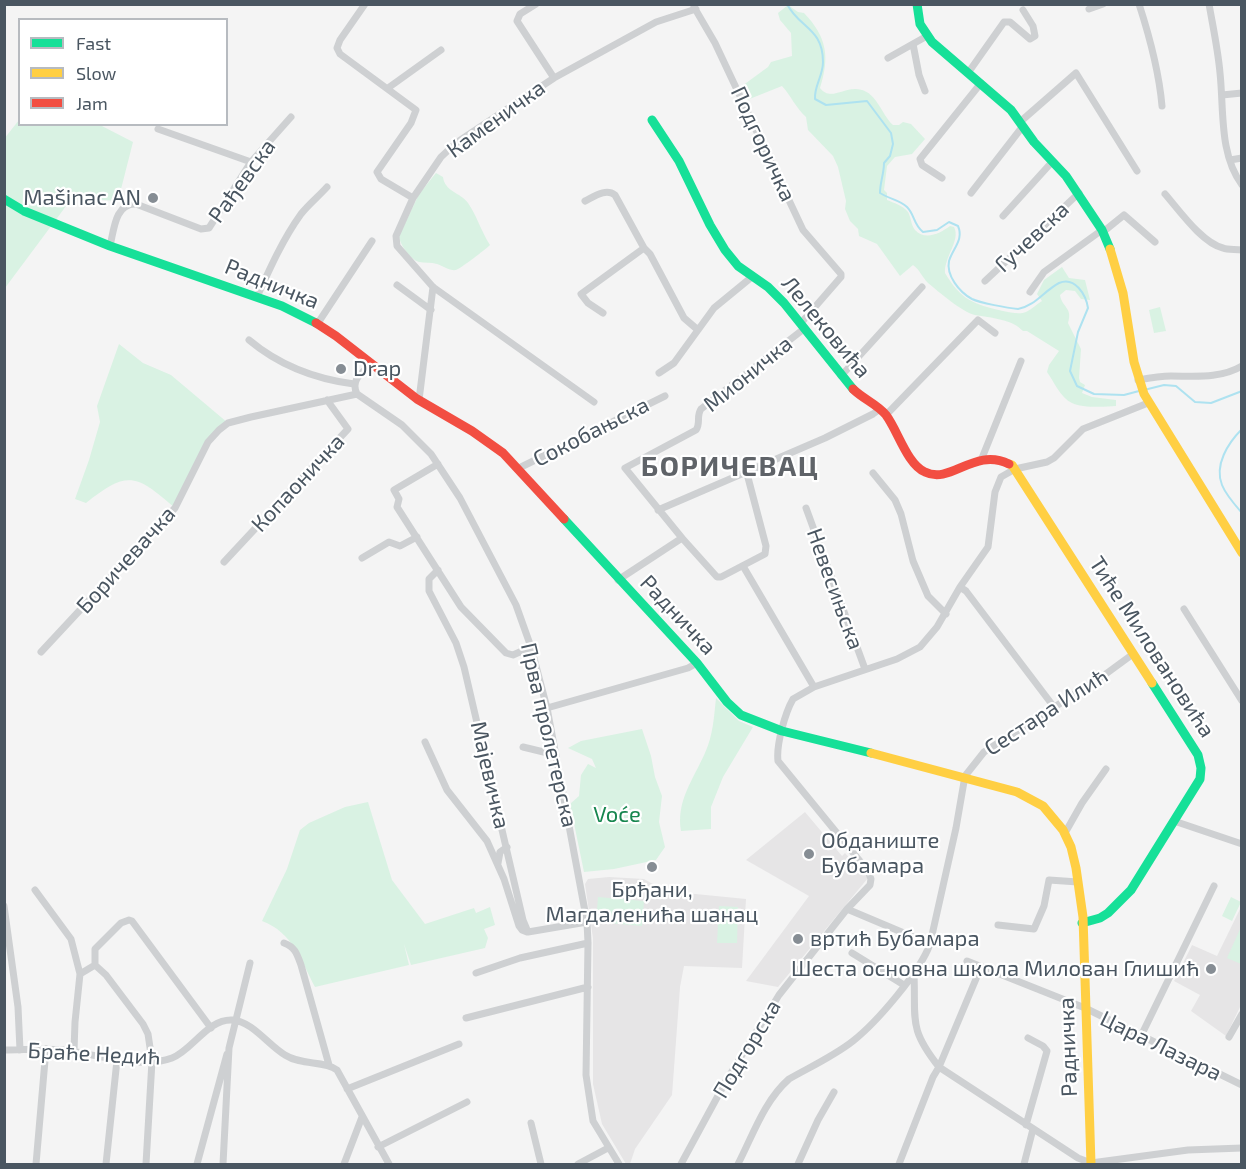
<!DOCTYPE html>
<meta charset="utf-8">
<style>
body{margin:0}
#map{position:relative;width:1246px;height:1169px;overflow:hidden;background:#f4f4f4;font-family:"Exo 2",sans-serif}
canvas{display:block}
.frame{position:absolute;inset:0;border:6px solid #4a5661;pointer-events:none}
.legend{position:absolute;left:18px;top:18px;width:210px;height:108px;box-sizing:border-box;background:#fff;border:2px solid #b7bbc0;margin:0;padding:8px 10px;list-style:none;font-size:18px;color:#4a5661}
.legend li{display:flex;align-items:center;gap:12px;height:30px}
.legend b{width:30px;border:2px solid #b7bbc0}
</style>
<div id="map">
<canvas width="1246" height="1169"></canvas>
<div class="frame"></div>
<ul class="legend">
<li><b style="height:8px;background:#16e098"></b>Fast</li>
<li><b style="height:8px;background:#ffcf43"></b>Slow</li>
<li><b style="height:8px;background:#f24e42"></b>Jam</li>
</ul>
</div>
<script>
const context = document.querySelector('canvas').getContext('2d');
context.lineJoin = 'round';
function fill(path, color) {
  context.fillStyle = color;
  context.fill(path, 'evenodd');
}
function trace(path, color, width, dash) {
  context.strokeStyle = color;
  context.lineWidth = width;
  context.lineCap = dash ? 'butt' : 'round';
  context.setLineDash(dash || []);
  context.stroke(path);
}
function write(font, color, halo, rows, align = 'center') {
  context.font = font + ' "Exo 2",sans-serif';
  context.lineWidth = 4.5;
  context.setLineDash([]);
  context.textBaseline = 'middle';
  context.strokeStyle = halo;
  context.fillStyle = color;
  for (const [text, x, y, turn = 0] of rows) {
    context.save();
    context.translate(x, y);
    context.rotate((+turn || 0) * Math.PI / 180);
    context.textAlign = isNaN(turn) ? turn : align;
    if (halo) context.strokeText(text, 0, 0);
    context.fillText(text, 0, 0);
    context.restore();
  }
}
fill(new Path2D(`
 M805,812L842,856L845,853L868,878L778,987L746,981L809,896L746,860Z
 M609,877L644,879L665,891L746,899L742,968L684,966L680,987L672,1095L635,1149L630,1164H626L602,1124L593,1084V938L585,884L588,879Z
 M1241,907V1005L1226,1036L1191,1011L1200,995L1174,981L1192,945L1217,956Z`), '#e6e5e6');
fill(new Path2D(`
 M788,5L798,12L804,13C827,37 830,57 820,88C830,101 843,88 856,89C877,90 880,113 893,125H899L903,122L911,124L925,139L912,154L895,157L887,166L884,190L887,193V200C894,203 902,205 908,212C911,217 911,225 915,230C925,241 941,233 950,226L954,227C961,240 944,257 945,273C961,300 973,304 1003,311C1010,312 1019,315 1026,312C1032,309 1037,304 1042,301L1037,294L1044,280L1062,267L1069,278L1085,280L1090,300L1081,299L1075,291L1066,290L1060,295C1062,308 1073,307 1068,323L1081,349L1079,378L1080,382L1085,385L1082,393L1092,397L1116,400V406C1105,407 1081,408 1072,403C1061,398 1054,382 1047,372L1049,365L1059,351L1027,331H1023C1012,319 991,318 975,315C962,312 939,292 928,283C922,277 920,270 913,265L900,276L877,244L859,236L858,229L850,221L845,209L846,201L838,167L833,156L808,130L806,117C796,108 791,96 782,86L747,100L742,86L768,67L771,62L792,56L791,33L780,20L778,13Z
 M19,120L20,124L100,125L133,142L118,201L72,198L5,288L4,139Z
 M436,173L443,177C445,192 460,192 468,203C477,216 481,231 490,245C486,249 460,269 456,270C450,271 443,266 437,264C431,262 425,263 419,262C410,259 400,245 399,236L419,194Z
 M1160,307L1166,331L1154,333L1149,310Z
 M119,344L143,363L171,375L228,423L213,436L175,508C137,475 128,469 86,503L75,499L89,460L100,422L97,406Z
 M716,698L739,721L753,727L723,777L711,807V829L681,831C676,801 693,780 705,753C713,735 714,717 716,698Z
 M642,729L651,756L655,777L662,796L659,822L665,847L656,860L614,869L584,872L570,804L579,796L581,775L588,764L596,768L592,759L568,748L581,741Z
 M368,802L392,880L425,924L474,908L476,913L490,907L495,925L484,929L488,938L485,948L411,965L404,944L409,965L315,987C301,960 292,932 262,921L287,869L300,830L309,823L345,807Z
 M598,897L644,901L642,926L596,922Z
 M1231,897L1241,902L1232,921L1222,916Z
 M719,906L738,907L737,943H717Z
 M1241,927V964L1227,958Z`), '#d9f2e3');
trace(new Path2D(`
 M787,4C799,28 823,28 823,62C823,76 814,86 815,99L826,105L867,101L891,133L893,144L890,156L884,163C884,174 880,182 880,193C889,199 900,200 907,207C915,215 913,224 923,232L937,230L949,222L958,226C964,240 953,248 949,261C946,275 959,292 972,299C980,303 1008,308 1018,309C1035,306 1044,291 1059,283C1075,276 1086,295 1088,308L1078,332L1070,371L1077,386L1094,394L1124,395L1139,391
 M1144,390L1164,385L1176,386L1195,402L1211,403L1242,391
 M1242,429C1228,443 1214,465 1222,485C1226,495 1235,505 1242,513`), '#aee2f0', 2);
trace(new Path2D(`
 M365,4L340,40L337,48L340,54L416,110L411,123L377,172L381,179L413,198
 M536,4L520,14L517,21L554,78
 M1139,4C1150,38 1159,71 1162,106
 M1209,4C1213,27 1218,50 1220,73C1224,110 1219,154 1242,185
 M694,7L715,43L803,230L841,274V277L801,323
 M1089,9L1103,4
 M913,44L919,75L925,91
 M888,58L927,36
 M968,73L1004,22H1010L1030,39L1035,36L1033,26L1023,10
 M388,88L441,50
 M1222,95L1242,93
 M1020,122L1076,73L1137,171
 M158,129L251,162
 M1230,160L1242,158
 M942,178L922,165L920,159L981,83
 M971,193L1023,126
 M1165,194C1179,210 1202,243 1223,248C1228,250 1235,249 1242,250
 M585,201C595,196 606,188 615,195L644,248L650,254L684,318L698,330
 M1003,216L1052,162
 M1103,232L1124,215L1155,242
 M110,246C114,230 115,203 136,204L201,229L209,228L251,162L291,117
 M985,281L1079,193
 M397,285L431,310
 M1030,292L1044,272L1102,230
 M257,297C270,268 283,239 301,214C309,204 319,196 327,187
 M603,313L588,303L581,294L644,248
 M318,323L372,241
 M249,340C280,366 315,379 354,384
 M371,364C362,373 350,380 357,394L402,425L431,454L460,498L516,605L531,647L547,708L587,922L588,943L586,1075L593,1121L619,1164
 M659,373L674,363L714,308L753,276
 M841,376L922,287
 M1138,380C1149,378 1160,376 1171,376C1195,376 1220,379 1242,366
 M419,400L433,287
 M594,402L433,287L397,246L396,236L413,198L441,157L456,143L554,78L656,22L696,9
 M886,415L978,320L995,333
 M982,458L1021,361
 M438,464L394,490L399,499L397,507L461,607L506,653L513,655L531,647
 M517,469L665,396
 M873,473L895,500L901,514L913,561L928,596L946,614
 M806,508L865,669
 M658,510L825,438L873,414L880,409
 M682,538L717,577H721L765,554L766,546L746,470
 M362,558L389,542L400,546L417,537
 M224,562L348,429L327,400
 M743,566L814,687
 M438,570L429,579V591L456,643L464,667L523,920L528,932L587,922
 M618,580L682,538L625,468L696,430C701,423 696,416 701,409L805,328
 M960,587L966,591L1054,707
 M1184,609L1242,701
 M41,652L175,508L208,442L219,430L228,423L251,417L357,394
 M547,708L688,668L697,663
 M425,742L447,790L487,841L504,879L519,926L522,930L527,932
 M523,747L556,755
 M1174,821L1242,844
 M1065,833L1082,803L1106,769
 M498,863L500,852L507,847
 M35,890L71,939L80,974
 M4,906L18,1007L20,1050
 M847,909L930,944
 M998,925L1034,929L1044,906L1049,880L1078,882
 M284,943C295,947 297,954 301,965L329,1065
 M852,953L904,985
 M967,961L1085,1008L1242,1085
 M476,973L520,958L588,943
 M914,975C916,1020 908,1028 939,1067L1078,1158L1091,1163L1188,1150L1242,1148
 M466,1018L588,987
 M1141,1036L1214,886
 M1229,1037L1242,1014
 M4,1050C24,1050 44,1048 64,1050C96,1054 140,1070 172,1058C193,1050 208,1018 233,1020C253,1022 268,1045 285,1055C302,1066 324,1060 337,1070L389,1164
 M74,1051L75,1022L80,974L95,965
 M347,1089L459,1044
 M531,1123L541,1164
 M1026,1125L1047,1051L1043,1046L1028,1038
 M378,1147L467,1102
 M36,1164L46,1049
 M106,1164L117,1060
 M146,1164L152,1061L148,1034L143,1024L106,975L95,965V949L121,923L129,920L132,921L211,1028
 M197,1164L227,1054
 M223,1164L229,1048L250,963
 M344,1164L362,1117
 M578,1164L608,1148
 M681,1164L726,1081L779,995L847,909L870,885L871,879L868,871L778,761C776,745 785,713 793,699L814,687L897,659L920,647L937,627L960,587L988,547L995,492L1001,477L1015,469L1047,462L1054,458L1083,429L1148,403
 M738,1164C753,1135 764,1101 789,1079C810,1067 834,1056 853,1041C877,1022 920,972 930,944L956,828L965,776L984,752L1103,676L1133,654
 M798,1164L818,1120L834,1092
 M899,1164L933,1077L939,1067L981,967
 M1024,1164L1033,1129`), '#ced0d2', 7);
trace(new Path2D(`
 M917,4L920,24L932,42L1011,110L1034,142L1066,176L1102,230L1110,249
 M652,120L679,161L710,225L725,250L738,266L768,287L784,303L853,389
 M4,199L24,211L110,246L282,306L316,323
 M564,519L697,663L727,702L741,715L782,731L871,753
 M1082,923L1100,918L1108,913L1131,890L1200,779L1201,768L1198,755L1152,683`), '#16e098', 9);
trace(new Path2D(`
 M1110,249L1123,293L1134,362L1144,394L1242,553
 M1009,464L1012,465L1152,683
 M871,753L1017,792L1043,806L1063,830L1071,847L1076,868L1083,917L1091,1164`), '#ffcf43', 9);
trace(new Path2D(`
 M316,323L336,336L417,399L472,431L503,453L564,519
 M853,389C863,399 877,404 886,415C898,431 907,464 925,472C951,485 974,447 1009,464`), '#f24e42', 9);
for (const [x, y, r, color] of [
 [153,198,6,"#868d94"],
 [341,369,6,"#868d94"],
 [809,854,6,"#868d94"],
 [652,867,6,"#868d94"],
 [798,939,6,"#868d94"],
 [1211,969,6,"#868d94"]
]) {
  const dot = new Path2D();
  dot.arc(x, y, r, 0, 2 * Math.PI);
  context.fillStyle = color;
  context.fill(dot);
  trace(dot, '#fff', 2);
}
write('22px', '#4a5661', '#fff', [
 ["Каменичка",496,119,-36],
 ["Подгоричка",763,144,65],
 ["Рађевска",242,181,-54],
 ["Гучевска",1032,237,-43],
 ["Радничка",272,284,22],
 ["Лелековића",826,327,50],
 ["Мионичка",748,374,-39],
 ["Сокобањска",591,432,-27],
 ["Копаоничка",298,483,-47],
 ["Боричевачка",126,560,-48],
 ["Невесињска",835,589,70],
 ["Радничка",678,615,47],
 ["Тиће Миловановића",1152,647,57],
 ["Сестара Илић",1046,712,-33],
 ["Прва пролетерска",549,735,77],
 ["Мајевичка",490,775,77],
 ["Цара Лазара",1161,1046,26],
 ["Радничка",1068,1047,-92],
 ["Подгорска",747,1049,-59],
 ["Браће Недић",94,1054,3]
]);
write('22px', '#4a5661', '#fff', [
 ["Mašinac AN",141,198,"right"],
 ["Drap",353,369],
 ["Обданиште",821,841],
 ["Бубамара",821,866],
 ["Брђани,",652,890,"center"],
 ["Магдаленића шанац",652,915,"center"],
 ["вртић Бубамара",810,939],
 ["Шеста основна школа Милован Глишић",1199,969,"right"]
], 'left');
write('22px', '#17864f', '#fff', [
 ["Voće",617,815]
]);
context.letterSpacing = '1.5px';
write('bold 28px', '#5f6368', '#fff', [
 ["БОРИЧЕВАЦ",730,467]
]);
context.letterSpacing = '0px';
</script>
